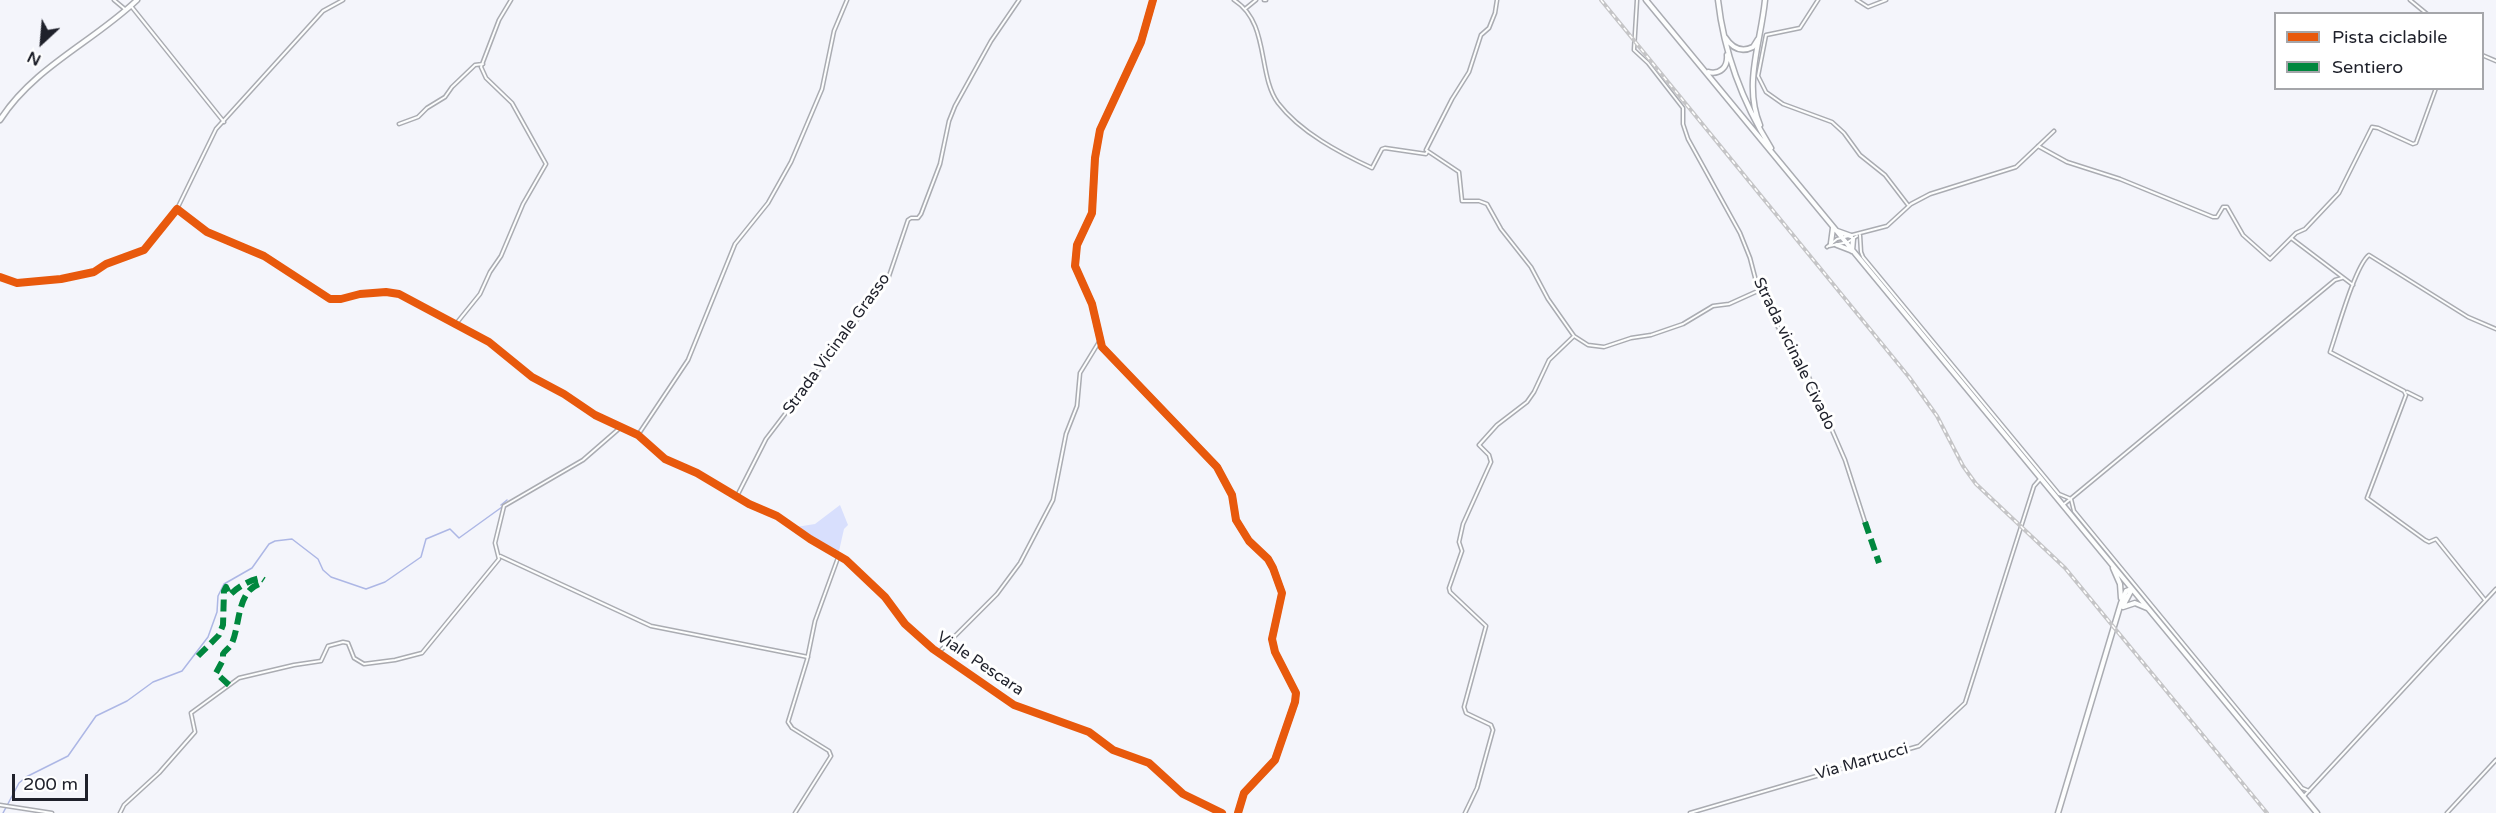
<!DOCTYPE html>
<style>
body{margin:0}
#map{position:relative;width:2496px;height:813px;overflow:hidden;background:#f4f5fb;font-family:"Varela Round",sans-serif}
canvas{display:block}
.legend{position:absolute;left:2274px;top:12px;width:210px;height:78px;box-sizing:border-box;background:#fff;border:2px solid #a5a6aa;margin:0;padding:8px 10px;list-style:none;font-size:18px;color:#1f212b}
.legend li{display:flex;align-items:center;gap:12px;height:30px}
.legend b{width:30px;border:2px solid #a5a6aa}
.north{position:absolute;left:12px;top:12px;width:60px;height:60px;-webkit-text-stroke:4px #fff;paint-order:stroke;rotate:206deg;font-size:16px;font-weight:700;line-height:24px;text-align:center;color:#1f212b}
.north::after{content:'';display:block;margin:auto;width:21px;height:27px;background:#1f212b;clip-path:polygon(50% 0,100% 100%,50% 72%,0 100%)}
.scale{position:absolute;left:12px;top:774px;width:76px;height:27px;box-sizing:border-box;border:3px solid #1f212b;border-top:0;padding-left:8px;font-size:18px;line-height:21px;white-space:nowrap;color:#1f212b;-webkit-text-stroke:4px #fff;paint-order:stroke}
</style>
<div id="map">
<canvas width="2496" height="813"></canvas>
<ul class="legend">
<li><b style="height:8px;background:#e8590c"></b>Pista ciclabile</li>
<li><b style="height:8px;background:#00873e"></b>Sentiero</li>
</ul>
<div class="north">N</div>
<div class="scale">200 m</div>
</div>
<script>
const context = document.querySelector('canvas').getContext('2d');
context.lineJoin = 'round';
function fill(path, color) {
  context.fillStyle = color;
  context.fill(path, 'evenodd');
}
function trace(path, color, width, dash) {
  context.strokeStyle = color;
  context.lineWidth = width;
  context.lineCap = dash ? 'butt' : 'round';
  context.setLineDash(dash || []);
  context.stroke(path);
}
function write(font, color, halo, rows, align = 'center') {
  context.font = font + ' "Varela Round",sans-serif';
  context.lineWidth = 6;
  context.setLineDash([]);
  context.textBaseline = 'middle';
  context.strokeStyle = halo;
  context.fillStyle = color;
  for (const [text, x, y, turn = 0] of rows) {
    context.save();
    context.translate(x, y);
    context.rotate((+turn || 0) * Math.PI / 180);
    context.textAlign = isNaN(turn) ? turn : align;
    if (halo) context.strokeText(text, 0, 0);
    context.fillText(text, 0, 0);
    context.restore();
  }
}
fill(new Path2D(`
 M840,505L848,525L844,529L839,551L835,552L796,527L815,524Z`), '#d8dffd');
trace(new Path2D(`
 M501,505L507,500
 M3,813L19,783L26,777L68,756L96,716L127,701L153,682L182,671L208,637L217,612L218,596L224,584L252,568L269,544L275,541L292,539L318,559L323,570L331,577L366,589L385,582L421,557L426,539L450,529L459,538L502,507`), '#adb7e5', 1.5);
const street = new Path2D(`
 M114,0L126,10
 M1234,0C1270,23 1257,74 1278,103C1300,132 1340,153 1372,168L1382,149L1385,148L1426,154L1427,152
 M1264,0H1266
 M1497,0L1495,13L1489,28L1481,35L1469,72L1452,99L1426,150L1459,172L1462,201H1479L1487,204L1501,229L1531,267L1548,299L1574,336L1588,345L1604,347L1631,338L1651,335L1683,324L1713,306L1729,304L1760,290
 M1637,0L1634,50L1648,63L1683,108V124L1688,139L1740,233L1750,258L1756,281L1776,324L1805,368L1845,460L1865,522
 M1818,0L1800,28L1766,35L1758,76L1766,92L1783,104L1832,122L1844,133L1860,155L1885,175L1908,205
 M1857,0L1868,7L1886,0
 M2410,0L2427,14
 M131,6L224,122
 M1245,9L1256,0
 M2482,55L2496,61
 M399,124L418,117L427,108L445,97L452,87L475,65L483,64
 M2038,146L2067,162L2120,179L2213,217H2217L2223,207H2227L2243,235L2270,259L2296,233L2305,229L2339,193L2372,127L2378,128L2413,144L2416,143L2436,88
 M177,209L216,129L323,11L343,0
 M1860,235L1861,252L1863,257L2059,494L2071,499
 M2291,238L2353,285
 M1829,246L1848,242L1857,236
 M1827,247L1837,239L1887,226L1911,204L1930,194L2016,167L2054,131
 M0,277L17,283L61,279L94,272L106,264L144,250L177,209L207,232L264,256L330,299H341L360,294L386,292L399,294L489,342L532,377L564,394L595,415L638,435L665,459L697,473L749,504L777,516L810,539L846,560L885,597L905,624L933,649L1014,705L1089,732L1113,750L1149,763L1183,794L1222,813
 M455,325L480,294L490,272L501,256L523,204L546,164L512,103L486,78L481,67L499,20L511,0
 M2407,392L2421,399
 M638,435L688,360L735,244L768,203L791,162L822,89L834,31L847,0
 M737,496L766,439L888,279L908,220L911,218H918L921,214L940,164L949,121L955,106L991,41L1019,0
 M2071,499L2074,511L2302,788L2309,791
 M2063,505L2335,280L2342,278
 M500,556L651,626L808,657
 M2485,600L2436,539L2429,542L2425,540L2367,498L2406,395L2404,391L2330,352C2337,332 2355,266 2369,255L2468,317L2496,329
 M939,652L997,594L1020,563L1053,500L1066,434L1077,406L1080,373L1099,342
 M2304,796L2496,589
 M0,805L52,813
 M120,813L124,805L159,773L195,732L191,713L239,678L294,665L321,661L328,646L343,642L348,643L354,658L364,664L395,660L422,653L499,559L495,543L504,506L583,460L621,427
 M795,813L831,756L829,751L792,728L788,722L807,660L815,621L839,555
 M1465,813L1477,788L1493,730L1491,725L1466,713L1464,707L1486,626L1450,592L1449,588L1462,551L1459,542L1463,524L1491,462L1489,455L1479,445L1497,425L1527,402L1534,392L1549,360L1574,336
 M1690,813L1919,746L1965,703L2034,486L2041,478
 M2447,813L2496,760`);
const secondary = new Path2D(`
 M1153,0L1141,42L1100,130L1095,158L1092,213L1077,245L1075,266L1092,304L1102,347L1217,467L1232,495L1236,520L1249,541L1268,559L1273,568L1282,593L1272,639L1275,652L1296,693L1295,702L1275,760L1244,793L1238,813
 M1646,0L2317,813
 M1718,0C1724,53 1743,103 1771,148
 M1725,37C1732,48 1741,53 1753,47L1758,39
 M1708,72C1720,75 1728,67 1727,55
 M0,120C34,67 93,42 137,0
 M1760,125C1743,85 1761,42 1765,0
 M1837,231L1851,236
 M1831,243L1833,228
 M1837,245L1850,250
 M1852,251L1853,239
 M2113,568L2120,584L2121,598
 M2123,606L2132,589
 M2123,607L2135,603L2147,608
 M2058,813L2121,603L2126,591L2132,589`);
trace(street, '#aaacb2', 5);
trace(secondary, '#aaacb2', 7);
trace(street, '#fdfefe', 2);
trace(secondary, '#fdfefe', 4);
const rail = new Path2D(`
 M1601,0L1909,377L1937,416L1963,466L1976,484L2065,568L2267,813`);
trace(rail, '#c5c5c7', 4);
trace(rail, '#fff', 1.5, [4.5]);
trace(new Path2D(`
 M1865,522L1879,563
 M198,656L219,635L223,625L224,591L226,587L230,595C236,588 251,579 261,578L264,580
 M229,685L216,673L223,660V654C225,650 230,648 232,643C240,625 237,592 259,584`), '#00873e', 6, [12, 6]);
trace(new Path2D(`
 M1153,0L1141,42L1100,130L1095,158L1092,213L1077,245L1075,266L1092,304L1102,347L1217,467L1232,495L1236,520L1249,541L1268,559L1273,568L1282,593L1272,639L1275,652L1296,693L1295,702L1275,760L1244,793L1238,813
 M0,277L17,283L61,279L94,272L106,264L144,250L177,209L207,232L264,256L330,299H341L360,294L386,292L399,294L489,342L532,377L564,394L595,415L638,435L665,459L697,473L749,504L777,516L810,539L846,560L885,597L905,624L933,649L1014,705L1089,732L1113,750L1149,763L1183,794L1222,813`), '#e8590c', 8);
write('16px', '#1f212b', '#fff', [
 ["Strada Vicinale Grasso",837,344,-54],
 ["Strada vicinale Civado",1794,354,64],
 ["Viale Pescara",980,664,34],
 ["Via Martucci",1862,762,-16]
]);
</script>
